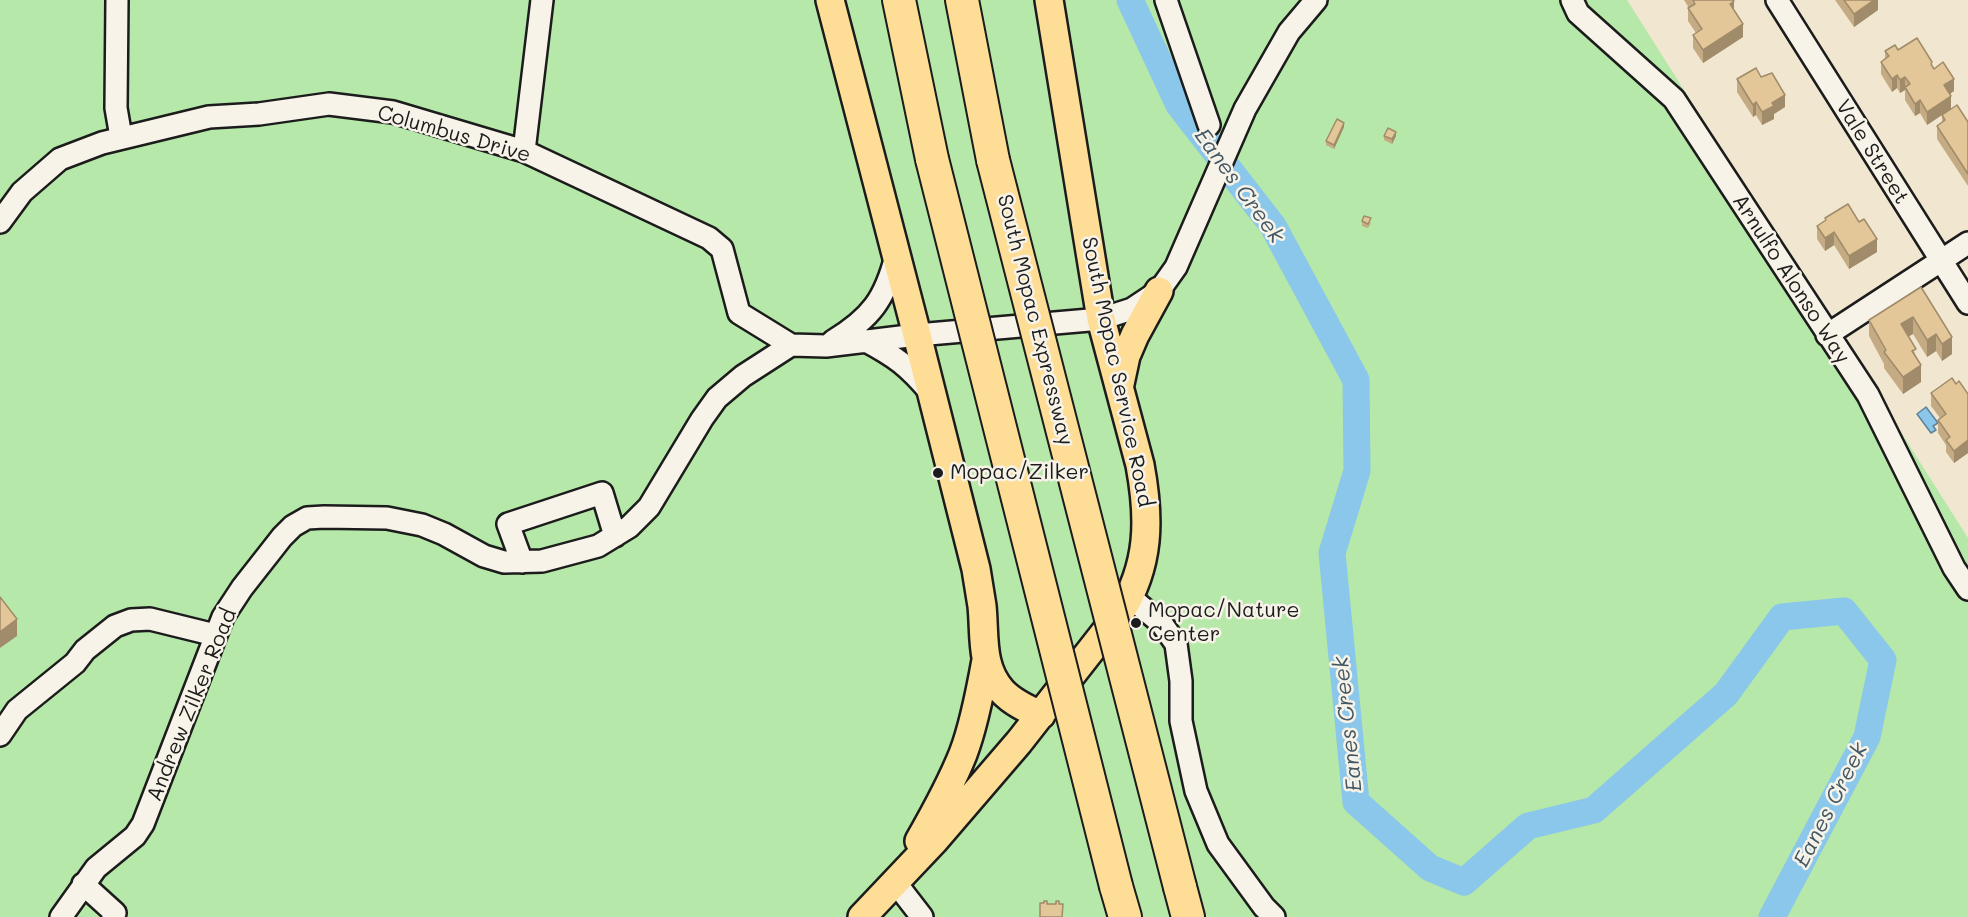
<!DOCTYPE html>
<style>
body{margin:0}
canvas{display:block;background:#f1e6d0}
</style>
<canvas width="1968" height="917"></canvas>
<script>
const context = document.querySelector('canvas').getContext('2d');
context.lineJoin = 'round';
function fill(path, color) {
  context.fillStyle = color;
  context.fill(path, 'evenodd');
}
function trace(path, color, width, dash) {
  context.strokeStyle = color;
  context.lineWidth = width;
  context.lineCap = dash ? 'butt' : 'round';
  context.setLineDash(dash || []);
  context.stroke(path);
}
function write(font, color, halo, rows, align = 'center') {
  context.font = font + ' Mali,sans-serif';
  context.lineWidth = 5;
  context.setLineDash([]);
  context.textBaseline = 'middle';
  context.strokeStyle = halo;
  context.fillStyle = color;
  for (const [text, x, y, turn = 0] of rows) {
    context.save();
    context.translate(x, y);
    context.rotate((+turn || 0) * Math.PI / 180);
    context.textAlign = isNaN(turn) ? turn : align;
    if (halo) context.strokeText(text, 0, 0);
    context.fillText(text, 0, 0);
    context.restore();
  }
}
fill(new Path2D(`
 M0,0H1627L1968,538V917H0Z`), '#b5e8a9');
const water = new Path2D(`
 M1926,407L1938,423L1933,426L1936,430L1931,433L1917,414Z`);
fill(water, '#8bc6eb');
trace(water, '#5f8298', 1.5);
trace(new Path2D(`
 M1130,0L1179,105L1273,226L1356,380L1357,471L1332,553L1356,802L1430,868L1464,882L1528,826L1594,810L1726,694L1782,617L1844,611L1883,660L1867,737L1772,917`), '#8bc6eb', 27);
const minor = new Path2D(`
 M117,0L116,108L121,137
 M1166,0L1209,125
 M1572,0L1578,13L1674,99L1868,395L1954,568L1968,589
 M1777,0L1968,303
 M524,151L542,0
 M0,222L22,192L60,159L102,143L209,117L259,114L329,104L393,112L524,151L709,238L722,249L739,313L791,345
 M1827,335L1968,243
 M833,341C871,318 885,299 896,256
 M866,341C896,357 908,366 930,392
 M522,562L508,524L602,493L615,536
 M1130,597L1162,624L1176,644L1181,681V721L1196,791L1218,844L1264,907L1274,917
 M0,735L17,710L75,663L85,650L115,626L131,620L150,619L215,635
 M895,882L922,917
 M83,884L115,913L113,917
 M61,917L96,868L135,836L143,824L223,617L242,588L282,537L293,526L307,518L324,517L387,518L422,525L444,534L484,556L504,562L542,561L598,546L629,527L649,507L702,419L717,398L743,376L791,345L826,346L917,335L1101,319L1132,309L1159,291L1176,267L1245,109L1289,32L1316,0`);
const major = new Path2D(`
 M830,0L917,335L976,569C978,581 980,594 982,606C985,635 980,667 1002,691C1012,702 1027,709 1041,715
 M1120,384L1126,356L1135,335L1159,291
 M919,841C935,813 951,784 963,754C973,728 981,688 986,660
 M862,917L934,841L1019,742L1120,613C1150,565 1150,519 1140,465L1101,319L1049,0`);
const highway = new Path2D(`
 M899,0L932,159
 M962,0L993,160
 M1116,886L1125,917
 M1180,887L1188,917`);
trace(minor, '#1c1c1c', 26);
trace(major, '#1c1c1c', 32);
trace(highway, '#1c1c1c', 36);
trace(minor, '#f7f3e8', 21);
trace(major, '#fedd96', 27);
trace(highway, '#fedd96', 32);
const highwayBridge = new Path2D(`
 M932,159L1116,886
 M993,160L1180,887`);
trace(highwayBridge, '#1c1c1c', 36, []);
trace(highwayBridge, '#fedd96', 32);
fill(new Path2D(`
 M1684,0H1733L1734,11L1743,37L1703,63L1693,48V35L1696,33L1688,21V8H1689Z
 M1835,0H1878V10L1854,27Z
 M1898,50L1932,67L1954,91L1950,94L1951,109L1968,122V186L1937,139V126L1942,122V115L1927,125L1920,113L1915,116L1905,100V90L1900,93L1897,88L1892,92L1881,74V62L1885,58V51Z
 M1761,77L1785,107L1774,114V119L1762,125L1756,115L1753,117L1737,92V79Z
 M1344,127L1334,149L1326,145V141Z
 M1384,136H1396L1392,144L1384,140Z
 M1825,218L1877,252L1849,269L1834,245L1825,251L1817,239V226L1825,221Z
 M1362,221L1371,223L1368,228L1362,226Z
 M1921,287L1952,354L1942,361L1936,351L1927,357L1913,334L1908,336L1916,356L1921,382L1903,394L1884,368V364L1869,336V320Z
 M1956,384L1968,394V453L1954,463L1946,452V445L1938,433V420L1940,418L1931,406V393Z`), '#c4ab83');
fill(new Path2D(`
 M1874,0H1878V10L1854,27V14Z
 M1734,1V14L1730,4Z
 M1743,24V37L1703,63V50Z
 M1897,75V88L1892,92V79Z
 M1905,77V90L1900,93V80Z
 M1954,79V91L1944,98V85Z
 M1785,95V107L1774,114V119L1762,125V112L1772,103Z
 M1951,96V109L1927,125V112Z
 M1920,100V113L1915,116V104Z
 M1756,102V115L1753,117V105Z
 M1344,123V127L1334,149V145Z
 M1396,132V136L1392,144V139Z
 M1834,232V245L1825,251V238Z
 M1877,239V252L1849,269V256Z
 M1913,317V334L1901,341V324Z
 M1936,334V351L1927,357V340Z
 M1952,337V354L1942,361V344Z
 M1921,365V382L1903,394V377Z
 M1968,440V453L1954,463V451Z
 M17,619V636L0,648V632Z`), '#a08b6a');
const building = new Path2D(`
 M1693,0H1733L1734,1L1730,4L1743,24L1703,50L1693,35L1702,29L1688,8L1695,4Z
 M1844,0H1874L1854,14Z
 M1917,38L1932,62L1931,64L1934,69L1943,62L1954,79L1944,85L1951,96L1927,112L1920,100L1915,104L1905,87L1910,84L1905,77L1900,80L1897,75L1892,79L1881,62L1889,56L1885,51L1895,45L1898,50Z
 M1756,68L1761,77L1772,73L1785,95L1772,103L1774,106L1762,112L1756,102L1753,105L1737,79Z
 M1957,105L1968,122V174L1937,126L1945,120L1942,115Z
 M1337,119L1344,123L1334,145L1326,141Z
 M1388,128L1396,132L1392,139L1384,136Z
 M1848,204L1859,222L1864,219L1877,239L1849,256L1834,232L1825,238L1817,226L1826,220L1825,218Z
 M1364,216L1371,218L1368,224L1362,221Z
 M1921,287L1952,337L1942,344L1936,334L1927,340L1913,317L1901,324L1916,349L1912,351L1921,365L1903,377L1884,352L1886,350L1869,320Z
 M1952,378L1956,384L1959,381L1968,394V440L1954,451L1946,440L1950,437L1938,420L1946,414L1931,393Z
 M0,597L17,619L0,632Z
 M1044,901H1047V904H1056V901H1059V904H1063L1062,917H1040V903H1044Z`);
fill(building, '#e4c798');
trace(building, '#a08b6a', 1.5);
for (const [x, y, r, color] of [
 [938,473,6,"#1c1c1c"],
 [1136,623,6,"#1c1c1c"]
]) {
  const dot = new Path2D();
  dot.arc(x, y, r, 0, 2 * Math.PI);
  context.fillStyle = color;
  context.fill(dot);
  trace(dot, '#f7f3e8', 2);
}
write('21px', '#1c1c1c', '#f7f3e8', [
 ["Columbus Drive",454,134,16],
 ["Vale Street",1872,152,58],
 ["Arnulfo Alonso Way",1791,279,57],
 ["South Mopac Expressway",1035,320,76],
 ["South Mopac Service Road",1117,372,78],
 ["Andrew Zilker Road",192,705,-68]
]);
write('21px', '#1c1c1c', '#f7f3e8', [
 ["Mopac/Zilker",950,473],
 ["Mopac/Nature",1148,611],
 ["Center",1148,635]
], 'left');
write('italic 22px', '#435864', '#f7f3e8', [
 ["Eanes Creek",1239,186,54],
 ["Eanes Creek",1348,724,-96],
 ["Eanes Creek",1831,805,-63]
]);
</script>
